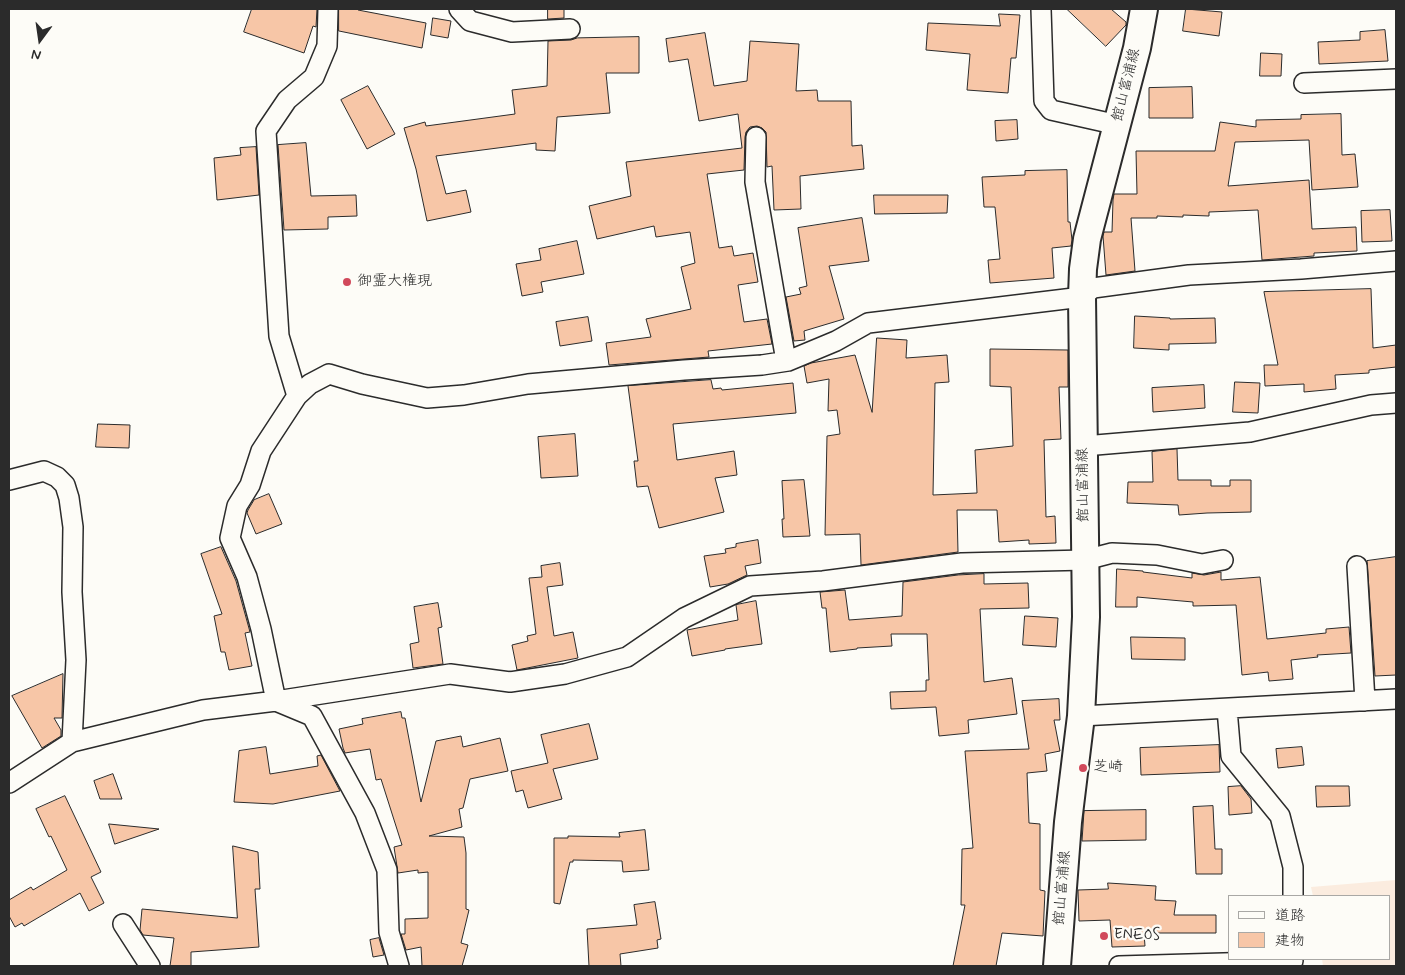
<!DOCTYPE html>
<meta charset="utf-8">
<style>
body{margin:0}
#map{position:relative;width:1405px;height:975px;overflow:hidden;background:#fdfcf7;font-family:Mynerve,"Klee One",sans-serif}
canvas{display:block}
.frame{position:absolute;inset:0;border:10px solid #2b2b2b;pointer-events:none}
.legend{position:absolute;left:1228px;top:895px;width:162px;height:65px;box-sizing:border-box;background:#fdfcf7;border:1px solid #a9a8a5;margin:0;padding:6px 9px;list-style:none;font-size:15px;color:#2b2b2b}
.legend li{display:flex;align-items:center;gap:10px;height:25px}
.legend b{width:25px;border:1px solid #a9a8a5}
.north{position:absolute;left:15px;top:15px;width:50px;height:50px;-webkit-text-stroke:4px #fdfcf7;paint-order:stroke;rotate:194deg;font-size:14px;font-weight:700;line-height:20px;text-align:center;color:#2b2b2b}
.north::after{content:'';display:block;margin:auto;width:18px;height:22px;background:#2b2b2b;clip-path:polygon(50% 0,100% 100%,50% 72%,0 100%)}
</style>
<div id="map">
<canvas width="1405" height="975"></canvas>
<div class="frame"></div>
<ul class="legend">
<li><b style="height:6px;background:#fdfcf7"></b>道路</li>
<li><b style="height:14px;background:#f7c6a7"></b>建物</li>
</ul>
<div class="north">N</div>
</div>
<script>
const context = document.querySelector('canvas').getContext('2d');
context.lineJoin = 'round';
function fill(path, color) {
  context.fillStyle = color;
  context.fill(path, 'evenodd');
}
function trace(path, color, width, dash) {
  context.strokeStyle = color;
  context.lineWidth = width;
  context.lineCap = dash ? 'butt' : 'round';
  context.setLineDash(dash || []);
  context.stroke(path);
}
function write(font, color, halo, rows, align = 'center') {
  context.font = font + ' Mynerve,"Klee One",sans-serif';
  context.lineWidth = 4.5;
  context.setLineDash([]);
  context.textBaseline = 'middle';
  context.strokeStyle = halo;
  context.fillStyle = color;
  for (const [text, x, y, turn = 0] of rows) {
    context.save();
    context.translate(x, y);
    context.rotate((+turn || 0) * Math.PI / 180);
    context.textAlign = isNaN(turn) ? turn : align;
    if (halo) context.strokeText(text, 0, 0);
    context.fillText(text, 0, 0);
    context.restore();
  }
}
fill(new Path2D(`
 M1396,880V966H1323L1322,959H1389V896H1313L1311,887Z`), '#fbecdf');
const building = new Path2D(`
 M252,9H317L316,27L313,26L304,53L244,32Z
 M339,9H358V10L426,23L422,48L339,31Z
 M548,9H564V18L548,19Z
 M1067,9H1111L1126,22V25L1106,46Z
 M1186,9L1222,12L1219,36L1183,31Z
 M999,14L1020,15L1016,58H1011L1008,93L967,90L970,54L926,50L928,23L1000,26Z
 M433,18L451,21L448,38L431,35Z
 M1385,30L1388,61L1319,64L1318,42L1360,40V32Z
 M705,33L714,86L747,81L750,41L799,44L796,91L817,90L818,101H851L852,146L862,145L864,169L800,176L801,209L774,210L772,166L767,167L766,132L762,128L757,126L750,127L746,132L745,137L744,170L707,174L719,248L732,246L734,256L753,253L758,282L738,285L744,322L767,319L772,344L708,351L709,357L609,365L606,343L651,337L646,319L691,309L681,267L695,263L690,232L656,237L654,226L597,239L589,206L631,196L626,162L742,148L738,114L699,121L688,59L669,62L666,39Z
 M639,37V73H606L610,113L557,117L555,151L536,150V143L436,156L446,194L466,190L471,212L427,221L416,169L404,128L425,122L426,126L515,114L512,90L547,86L548,41L571,40L577,38Z
 M1261,53L1282,54L1281,76H1260Z
 M368,86L395,134L367,149L341,100Z
 M1192,87L1193,118H1149V88Z
 M1341,114L1342,155L1355,154L1358,187L1312,190L1309,140L1235,142L1228,186L1309,180L1312,229L1356,227L1357,251L1314,253V256L1262,260L1258,210L1209,212V216L1183,215V217L1157,216V218H1131L1135,271L1106,275L1103,236L1104,232H1112L1113,200L1114,194H1137L1136,151H1215L1220,122L1256,127V120L1301,119V115Z
 M1017,120L1018,139L996,141L995,121Z
 M306,143L311,196L356,195L357,216L328,217V229L284,230L278,145Z
 M256,147L259,195L217,200L214,158L241,155L240,148Z
 M1067,170L1068,222H1070L1072,240L1071,246L1052,248L1054,278L990,283L988,260L1000,259L995,207H984L982,177L1025,175V171Z
 M874,195H948L947,213L875,214Z
 M1390,210L1392,241L1362,242L1361,211Z
 M862,218L869,261L829,266L844,319L804,331L805,340L794,341L786,297L801,294L799,288L807,286L798,228Z
 M577,241L584,274L541,282L543,292L522,296L516,264L541,260L539,249Z
 M1371,289L1373,348L1396,345V367L1369,370V373L1335,375L1336,389L1304,392V384L1265,386L1264,365H1278L1264,292Z
 M1135,316L1170,318V319L1215,318L1216,343L1169,344V350L1134,348Z
 M588,317L592,341L560,346L556,322Z
 M877,338L907,340L906,358L947,355L949,382L935,383L933,495L977,493L975,450L1013,446L1011,387L990,386V349L1068,350V387H1059L1061,439L1044,440L1046,517L1055,516L1056,543L1029,544V540L999,542L997,510H957L958,552L861,565L860,534L825,535L827,436L840,434L837,410L828,411L829,379L807,383L804,366L811,363L855,355L872,412Z
 M711,380L713,389L721,388L722,390L793,383L796,413L673,424L677,460L734,451L737,475L715,478L724,512L659,528L648,486L637,487L634,461H638L628,386Z
 M1235,382L1260,383L1258,413L1233,412Z
 M1204,385L1205,408L1153,412L1152,388Z
 M98,424L130,425L129,448L96,447Z
 M575,434L578,476L541,478L538,437Z
 M1177,449L1178,480H1211V486H1230V480H1251V512L1207,513L1179,515L1178,505L1127,503L1128,482H1153L1152,452Z
 M804,480L810,536L783,537L782,519H784L782,481Z
 M269,494L282,524L256,534L247,513L248,510L254,500Z
 M758,540L761,563L745,566L747,575L728,584L710,587L704,556L726,553L725,549L736,547V544Z
 M221,547L236,581L250,632L245,633L252,666L229,670L225,652H221L214,616L222,614L201,554Z
 M1396,557V675L1375,676L1367,561Z
 M560,563L563,585L547,587L554,636L573,632L578,658L517,670L512,645L528,641L527,636L536,634L529,578L542,577L541,566Z
 M1117,569L1143,571V572L1192,578V573L1204,575L1221,572V580L1260,577L1267,639L1326,633V629L1349,627L1351,653L1317,655L1318,657L1291,660L1293,679L1269,681L1268,672L1242,675L1236,605L1193,606V602L1137,597V607H1116Z
 M984,574V584L1028,583L1029,608L980,609L984,682L1012,678L1017,714L968,720L969,733L939,736L936,707L891,709L890,692L926,691V680H929L927,634H891L892,646L857,648V649L830,652L826,608H822L820,592L845,590L849,620L902,616L903,582L958,575Z
 M756,601L762,644L725,649V650L692,656L687,630L738,620L736,605Z
 M438,603L442,627L438,628L443,664L413,668L410,644L419,642L414,607Z
 M1025,616L1058,618L1056,647L1023,645Z
 M1131,637L1185,638V660L1132,659Z
 M63,674L62,718H54L61,730V736L42,748L12,696Z
 M1059,699L1060,720H1054L1060,751L1045,754L1047,771L1027,773L1029,823L1040,824V890L1045,891L1043,936L1002,933L996,966H953L965,905H961L962,849L973,848L965,751L1029,749L1022,701Z
 M401,712L402,718H405L421,802L436,741L461,736L463,747L500,738L508,771L470,779L463,808L459,809L462,827L429,836L464,837L466,853V909L469,910L461,943L468,945L462,966H422L421,947L406,950L401,934H405V919L428,918V872L418,873V870L398,873L394,847L402,845L381,779L376,780L370,749L345,753L343,748L339,729L363,724L362,719Z
 M589,724L598,759L553,769L562,799L528,808L523,790L516,792L511,771L548,763L541,735Z
 M1219,745L1220,772L1141,775L1140,748Z
 M266,747L270,774L318,766L317,756L321,755L340,791L273,804L234,802L239,751Z
 M1302,747L1304,765L1278,768L1276,749Z
 M113,774L122,799H100L94,781Z
 M1241,786L1251,799L1252,813L1229,815L1228,787Z
 M1316,786H1349L1350,806L1317,807Z
 M65,796L101,872L91,877L104,903L89,911L80,893L24,926L22,923L15,927L9,916V900L31,887L33,890L67,870L51,836L49,837L36,809Z
 M1213,806L1215,849H1222V874H1196L1193,807Z
 M1146,810V840L1082,841L1084,811Z
 M109,824L159,829L115,844Z
 M645,830L649,870L623,872L622,861L573,860V862H570L560,904L554,903V838H568V836L620,837L619,833Z
 M233,846L258,852L260,889H255L259,947L191,952V966H170L174,938L143,935L140,930L142,909L237,918Z
 M1108,883L1156,886L1155,900L1176,901L1174,915H1216V933H1144L1145,946L1112,947L1110,920L1079,921L1078,890L1108,889Z
 M655,902L661,939L657,940L658,948L620,954L621,966H589L587,929L637,925L634,905Z
 M379,938L384,955L373,957L370,940Z`);
fill(building, '#f7c6a7');
trace(building, '#2b2b2b', 1);
const minor = new Path2D(`
 M459,9L470,21L512,32L570,29
 M1041,9L1044,101L1051,110L1118,125
 M1304,83L1396,79
 M756,137L755,182L786,361
 M297,396L279,336L266,131L287,100L314,77L327,46L328,9
 M1084,446L1250,432L1371,405L1396,403
 M9,480L44,471L57,477L65,485L69,498L73,527L72,592L76,660L72,742
 M1357,566L1365,701
 M276,701L261,629L247,577L230,538L237,506L250,485L261,451L297,396L310,384L329,374L362,384L427,398L464,395L528,384L684,370L762,365L788,361L836,341L868,323L1082,297L1093,288L1189,275L1301,269L1396,261
 M276,701L312,716L365,813L387,870L389,932L399,966
 M1227,709L1231,756L1280,816L1293,867V896
 M1081,716L1396,699
 M9,783L72,742L203,710L276,701L450,674L510,682L565,674L627,657L684,618L750,586L823,581L962,563L1085,560L1112,553L1157,555L1202,564L1223,560
 M123,924L150,966
 M1119,966L1293,961`);
const secondary = new Path2D(`
 M1057,966L1068,822L1081,716L1086,617L1082,297L1083,269L1087,239L1137,48L1144,9`);
trace(minor, '#2b2b2b', 22);
trace(secondary, '#2b2b2b', 30);
trace(minor, '#fdfcf7', 19);
trace(secondary, '#fdfcf7', 26);
for (const [x, y, r, color] of [
 [347,282,5,"#d1495b"],
 [1083,768,5,"#d1495b"],
 [1104,936,5,"#d1495b"]
]) {
  const dot = new Path2D();
  dot.arc(x, y, r, 0, 2 * Math.PI);
  context.fillStyle = color;
  context.fill(dot);
  trace(dot, '#fdfcf7', 2);
}
write('15px', '#2b2b2b', '#fdfcf7', [
 ["館山富浦線",1127,85,-76],
 ["館山富浦線",1084,485,-91],
 ["館山富浦線",1063,888,-85]
]);
write('15px', '#2b2b2b', '#fdfcf7', [
 ["御霊大権現",357,282],
 ["芝崎",1093,768],
 ["ENEOS",1114,936]
], 'left');
</script>
